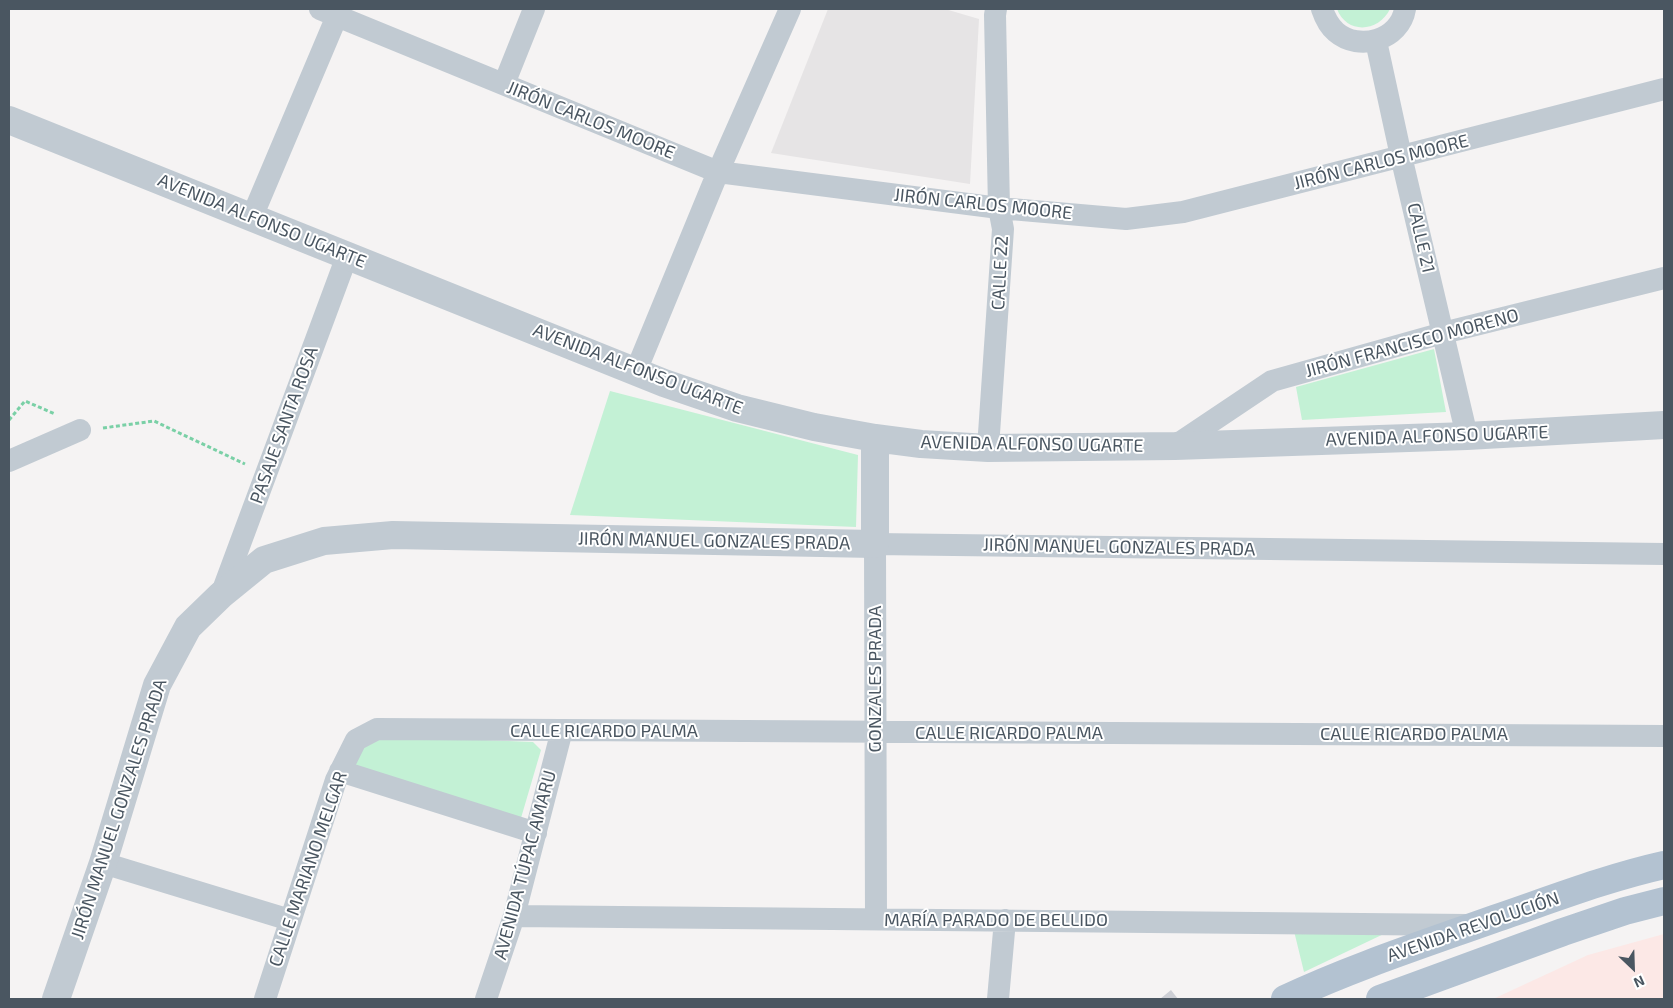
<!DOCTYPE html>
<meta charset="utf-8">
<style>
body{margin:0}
#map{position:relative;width:1673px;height:1008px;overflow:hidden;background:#f5f3f3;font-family:"Exo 2",sans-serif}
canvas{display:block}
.frame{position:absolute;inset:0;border:10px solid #4a5661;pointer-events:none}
.north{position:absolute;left:1608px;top:943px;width:50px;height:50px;-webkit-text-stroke:4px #fff;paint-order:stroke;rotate:156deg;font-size:14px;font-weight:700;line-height:20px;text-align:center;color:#4a5661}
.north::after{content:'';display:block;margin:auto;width:18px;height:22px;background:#4a5661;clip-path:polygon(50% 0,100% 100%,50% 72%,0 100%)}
</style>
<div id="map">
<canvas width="1673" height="1008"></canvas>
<div class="frame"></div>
<div class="north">N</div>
</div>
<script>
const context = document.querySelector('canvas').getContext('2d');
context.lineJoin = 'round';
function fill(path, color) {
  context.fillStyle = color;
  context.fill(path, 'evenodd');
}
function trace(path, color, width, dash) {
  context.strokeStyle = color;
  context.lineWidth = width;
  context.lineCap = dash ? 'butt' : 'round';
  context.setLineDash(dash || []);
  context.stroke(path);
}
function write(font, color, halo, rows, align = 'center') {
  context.font = font + ' "Exo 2",sans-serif';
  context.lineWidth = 4;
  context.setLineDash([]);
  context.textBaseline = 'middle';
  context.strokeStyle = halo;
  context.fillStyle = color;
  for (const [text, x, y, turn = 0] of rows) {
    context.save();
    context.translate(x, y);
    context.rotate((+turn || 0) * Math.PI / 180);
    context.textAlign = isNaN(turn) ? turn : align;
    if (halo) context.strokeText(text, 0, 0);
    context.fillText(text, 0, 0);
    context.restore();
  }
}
fill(new Path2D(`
 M828,9H945L979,19L970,184L771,153Z`), '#e6e4e5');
fill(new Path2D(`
 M1664,934V999H1493L1588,955Z`), '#fce8e6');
fill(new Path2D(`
 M1337,9H1390C1379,32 1347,35 1337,9Z
 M1434,349L1446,412L1302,420L1296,387Z
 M610,391L858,455L856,527L570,515Z
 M386,736L533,742L541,750L521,818L350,767L357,751Z
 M1294,931H1390L1304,972Z`), '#c3f1d5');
fill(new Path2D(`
 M1171,990L1178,999H1160Z`), '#cdcfd5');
trace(new Path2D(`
 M9,420L25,401L55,414
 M103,428L154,421L245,464`), '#7ad0a6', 3, [4, 2.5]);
trace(new Path2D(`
 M320,9L718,172L999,208L1126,219L1183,212L1664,89
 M1322,9C1325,18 1329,26 1336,32C1359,52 1400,40 1405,9
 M1376,41L1401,156L1467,436
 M504,84L534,9
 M252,217L337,16
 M636,371L718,172L790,9
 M1175,446L1272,381L1443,333L1664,278
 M988,448L1003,229L999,208L995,15L996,9
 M9,461L80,430
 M221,595L347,256
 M340,771L536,833
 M103,863L290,920
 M514,916L1468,925
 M876,919L875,544L1664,554
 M265,999L336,780L356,740L377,729L1664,736
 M486,999L514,916L562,730
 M998,999L1005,920`), '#c1cad2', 22);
trace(new Path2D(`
 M9,120L664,383L737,408L814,427L875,438L921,444L988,448L1175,446L1467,436L1664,425
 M56,999L103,863L157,685L188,627L221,595L264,560L324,541L393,535L875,544V438`), '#c1cad2', 28);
trace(new Path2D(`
 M1285,999C1353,967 1424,944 1494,919C1550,900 1606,878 1664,865
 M1380,999L1563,932L1625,911L1664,901`), '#b3c2d1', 28);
write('18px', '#4a5661', '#fff', [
 ["JIRÓN CARLOS MOORE",591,120,22],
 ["JIRÓN CARLOS MOORE",1381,162,-14],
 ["JIRÓN CARLOS MOORE",983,204,6],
 ["AVENIDA ALFONSO UGARTE",262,221,22],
 ["CALLE 21",1421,238,77],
 ["CALLE 22",1000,273,-87],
 ["JIRÓN FRANCISCO MORENO",1412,343,-15],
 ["AVENIDA ALFONSO UGARTE",638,369,21],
 ["PASAJE SANTA ROSA",284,425,-70],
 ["AVENIDA ALFONSO UGARTE",1437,436,-2],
 ["AVENIDA ALFONSO UGARTE",1032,444,1],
 ["JIRÓN MANUEL GONZALES PRADA",714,541,1],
 ["JIRÓN MANUEL GONZALES PRADA",1119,547,1],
 ["GONZALES PRADA",875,679,-90],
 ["CALLE RICARDO PALMA",604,731],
 ["CALLE RICARDO PALMA",1009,733],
 ["CALLE RICARDO PALMA",1414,734],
 ["JIRÓN MANUEL GONZALES PRADA",119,809,-72],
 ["AVENIDA TÚPAC AMARU",525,865,-75],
 ["CALLE MARIANO MELGAR",308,869,-71],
 ["MARÍA PARADO DE BELLIDO",996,920],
 ["AVENIDA REVOLUCIÓN",1473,927,-19]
]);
</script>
